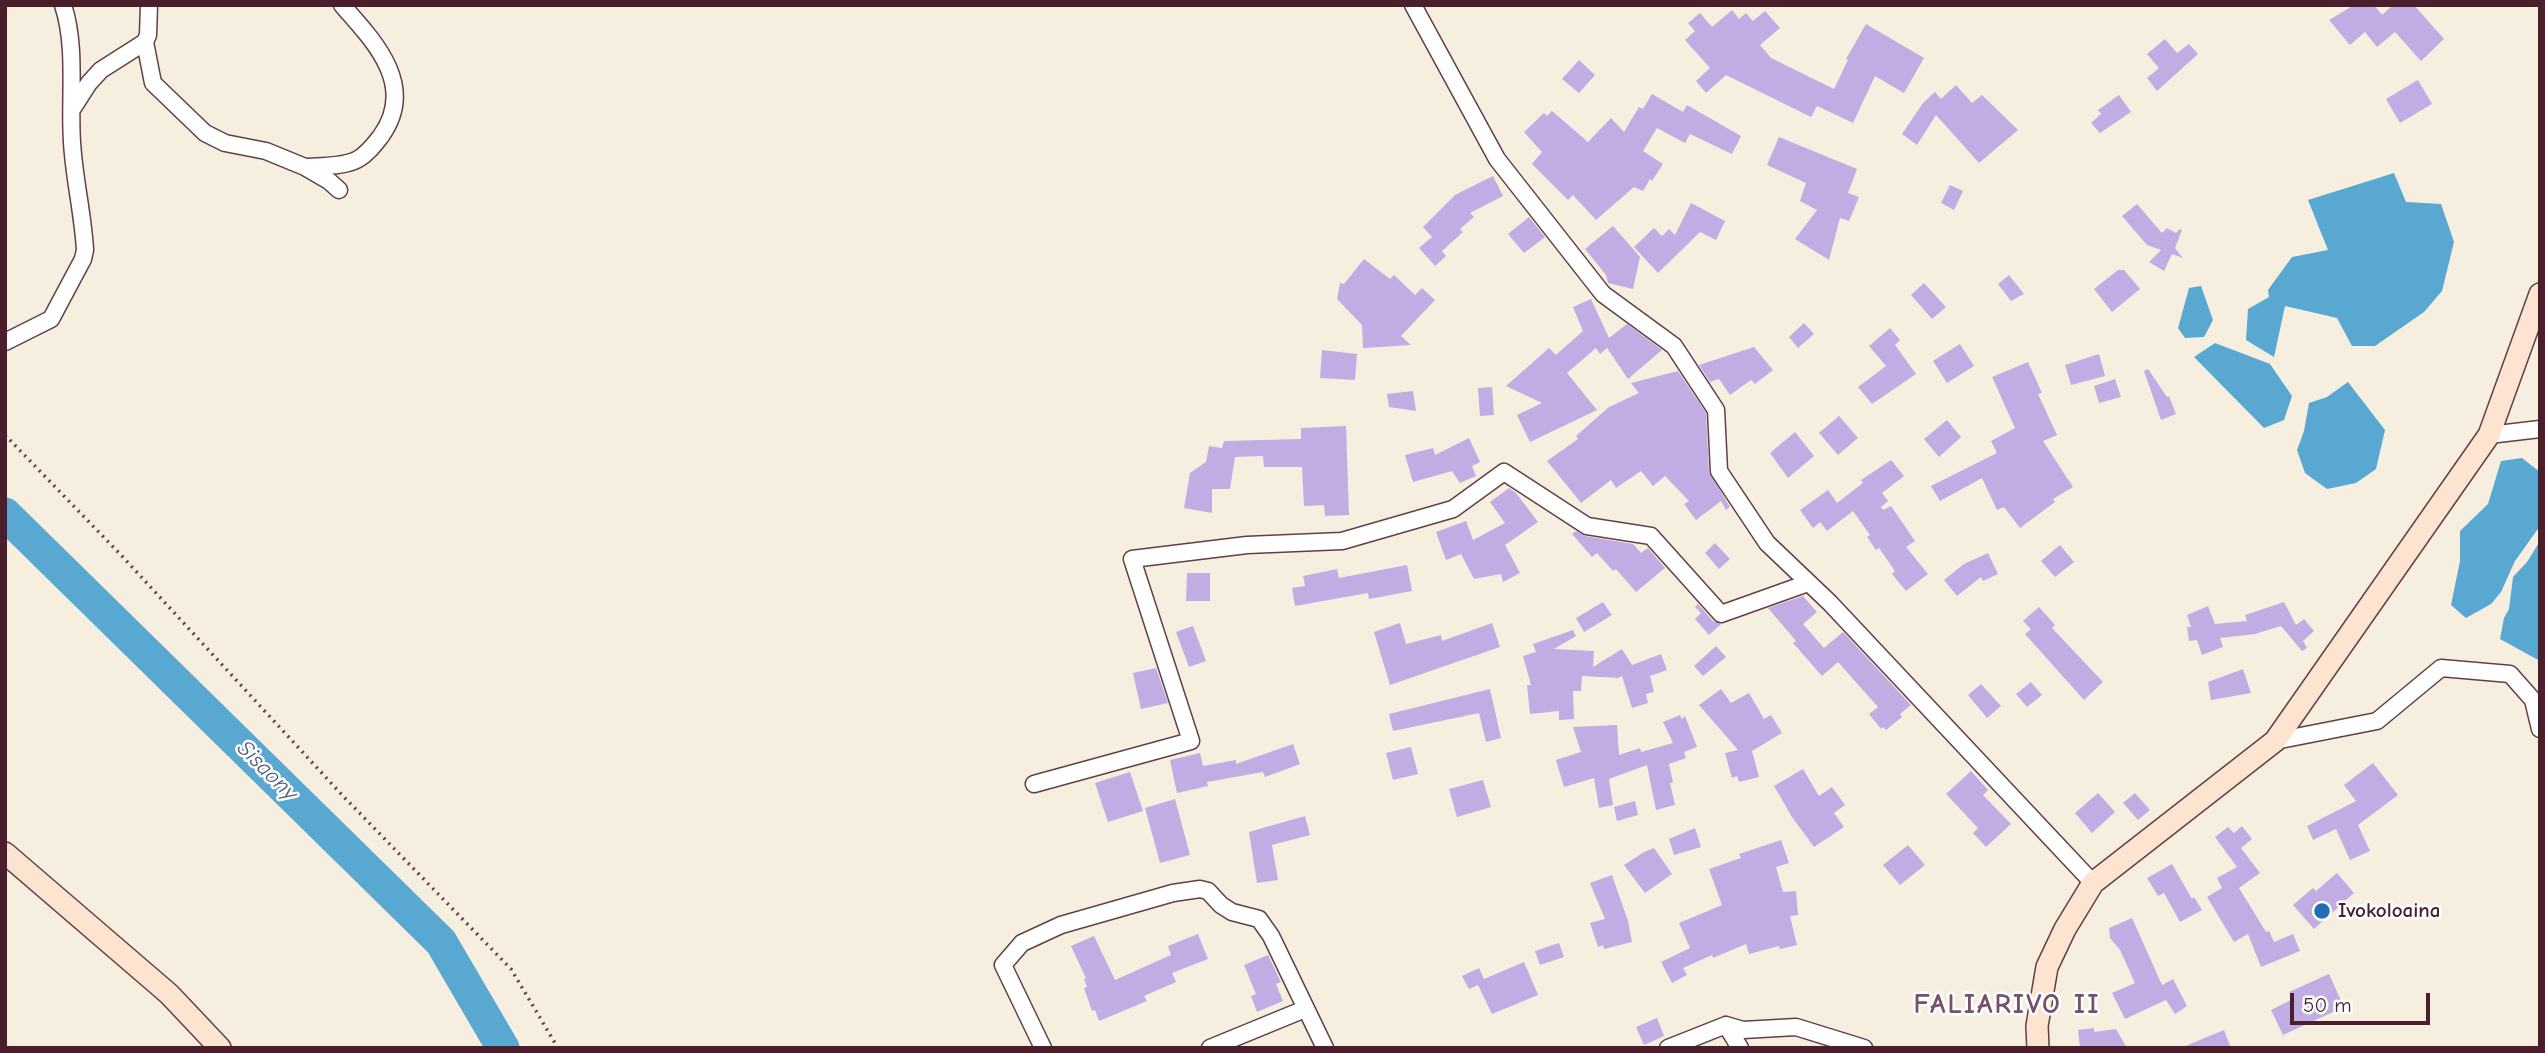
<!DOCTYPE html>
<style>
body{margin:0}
#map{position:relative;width:2545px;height:1053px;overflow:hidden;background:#f6efdf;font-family:"Comic Neue",sans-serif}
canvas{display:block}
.frame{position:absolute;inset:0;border:7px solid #4a1f2b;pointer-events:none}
.scale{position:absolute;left:2290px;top:993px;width:140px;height:32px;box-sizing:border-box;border:4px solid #4a1f2b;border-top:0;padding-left:9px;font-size:21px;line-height:24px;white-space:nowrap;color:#4a1f2b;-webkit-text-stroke:5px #fff;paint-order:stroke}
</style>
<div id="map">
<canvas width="2545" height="1053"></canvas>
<div class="frame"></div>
<div class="scale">50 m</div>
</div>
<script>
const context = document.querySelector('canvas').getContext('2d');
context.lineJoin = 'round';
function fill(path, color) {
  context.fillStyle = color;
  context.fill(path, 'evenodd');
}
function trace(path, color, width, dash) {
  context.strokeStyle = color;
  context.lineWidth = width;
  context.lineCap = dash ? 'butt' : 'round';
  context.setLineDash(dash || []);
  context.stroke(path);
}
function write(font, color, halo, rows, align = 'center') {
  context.font = font + ' "Comic Neue",sans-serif';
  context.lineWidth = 5;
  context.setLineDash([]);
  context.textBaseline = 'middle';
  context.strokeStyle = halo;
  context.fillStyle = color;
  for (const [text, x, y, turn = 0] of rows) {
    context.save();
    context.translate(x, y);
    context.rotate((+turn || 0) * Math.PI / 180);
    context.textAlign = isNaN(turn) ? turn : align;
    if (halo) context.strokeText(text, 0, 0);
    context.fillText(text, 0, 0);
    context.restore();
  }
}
fill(new Path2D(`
 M2394,173L2406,202L2441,204L2454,242L2442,291L2424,312L2375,346H2352L2337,318L2285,306L2274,357L2246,340L2248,309L2269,297L2268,290L2292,257L2328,250L2308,200Z
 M2201,286L2213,320L2204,337L2185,338L2178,328L2189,288Z
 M2215,343L2270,364L2292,396L2284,420L2264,428L2194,357Z
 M2348,382L2385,430L2376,469L2356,483L2327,489L2305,473L2297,450L2304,431L2309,403L2327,397Z
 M2522,458L2540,472V526L2515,561L2501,592L2491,604L2466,618L2451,605L2460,561V531L2488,504L2501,461Z
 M2540,541V661L2500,639L2504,618L2509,609L2513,577L2527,562Z`), '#58a8d2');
trace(new Path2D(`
 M5,514L441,942L503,1048`), '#58a8d2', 33);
fill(new Path2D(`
 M2354,5H2374L2382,15L2393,5H2414L2444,39L2421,61L2395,32L2377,47L2365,32L2350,45L2329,20Z
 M1732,10L1739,19L1746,13L1753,21L1765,11L1780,28L1760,45L1771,58L1834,89L1848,60L1846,59L1866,24L1924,58L1904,93L1875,76L1853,123L1817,106L1811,117L1726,75L1706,93L1696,81L1710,68L1685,40L1695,31L1688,23L1700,13L1712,27Z
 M2165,39L2177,53L2189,44L2198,54L2157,91L2147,78L2159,68L2147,54Z
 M1579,60L1595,75L1579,93L1562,79Z
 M2418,80L2432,104L2400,123L2386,99Z
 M1956,85L1972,103L1982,95L2018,130L1979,163L1936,115L1917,145L1902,134L1923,103L1935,92L1941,99Z
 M1652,94L1683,112L1687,105L1741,136L1732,154L1690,134L1685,143L1657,128L1643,151L1663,164L1652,181L1650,179L1643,191L1634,187L1596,220L1573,195L1568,200L1532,164L1542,152L1524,132L1544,113L1547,116L1552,111L1588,142L1611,118L1624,132L1639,107L1643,109Z
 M2119,95L2131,112L2100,133L2091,123L2101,114L2098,110Z
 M1779,137L1857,169L1848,193L1859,197L1849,221L1840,218L1829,260L1795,239L1817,210L1800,201L1806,183L1767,165Z
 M1493,176L1503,196L1470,213L1474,217L1460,229L1463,232L1442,251L1446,256L1435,266L1419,248L1432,237L1423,227L1455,195Z
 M1950,185L1963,191L1954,210L1941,203Z
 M1691,203L1725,221L1716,240L1700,232L1658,273L1634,247L1654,228L1662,236L1669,229L1675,235Z
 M2137,204L2162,233L2167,228L2176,233L2180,229L2182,230L2175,248L2183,258L2172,254L2164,271L2149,262L2161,250L2147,245L2122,216Z
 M1529,217L1545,237L1524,253L1508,234Z
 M1613,226L1640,257L1633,289L1608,283L1606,275L1585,249Z
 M1364,259L1390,279L1394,275L1415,295L1422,288L1435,300L1401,336L1411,345L1363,348L1362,325L1337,299L1340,283L1344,284Z
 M2118,270H2124L2140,289L2112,312L2094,289Z
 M2009,275L2024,294L2011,301L1998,284Z
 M1924,283L1946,307L1932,319L1911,295Z
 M1591,299L1609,338L1627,324L1662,350L1628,379L1607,348L1600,354L1596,348L1567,373L1597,410L1530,442L1517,415L1542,403L1506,386L1549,348L1556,355L1583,331L1573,307Z
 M1804,323L1814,334L1798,348L1789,337Z
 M1890,328L1900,340L1895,345L1916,374L1872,404L1858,387L1886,366L1869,346Z
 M1960,344L1974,366L1947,383L1933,361Z
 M1754,347L1773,370L1755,384L1751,380L1730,395L1719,379L1710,382L1699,365Z
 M1322,350L1357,354L1355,380L1320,378Z
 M2099,354L2105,376L2071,385L2065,365Z
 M2028,362L2042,393L2038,394L2057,435L2043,441L2073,487L2053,499L2055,502L2020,528L2004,507L1997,510L1982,478L1940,501L1931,486L1997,453L1991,441L2015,428L1992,377Z
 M2148,369L2167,397L2169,396L2176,414L2161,420L2144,371Z
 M1678,371L1706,413L1709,472L1730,507L1726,510L1721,501L1696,520L1684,504L1689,501L1665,476L1653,486L1641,471L1616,488L1611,480L1581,503L1547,461L1578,439L1576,436L1609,407L1639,393L1631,383Z
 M2115,379L2121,397L2099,403L2094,386Z
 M1492,387L1494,415L1480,416L1478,388Z
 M1413,391L1416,411L1389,407L1387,394Z
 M1839,416L1858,438L1838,455L1819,433Z
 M1947,420L1961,437L1939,457L1924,439Z
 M1346,426L1349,515L1325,516L1324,505L1304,506L1302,467H1264L1263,456L1235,457L1230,489H1212V513L1184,508L1190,473L1206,462L1209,446L1222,448L1224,441L1301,439V428Z
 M1795,432L1814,456L1788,478L1770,453Z
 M1469,438L1480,462L1472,466L1476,476L1460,483L1452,471L1413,482L1405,455L1433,448L1435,455Z
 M1891,460L1904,476L1882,493L1888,501L1881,507L1883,510L1891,506L1915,541L1906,547L1928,574L1906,591L1892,574L1895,571L1879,548L1876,550L1867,537L1870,535L1853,511L1827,531L1820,522L1813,528L1800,510L1828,490L1837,503L1863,483L1861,480Z
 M1509,488L1516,493L1538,522L1505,545L1520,573L1503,582L1501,574L1474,579L1461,554L1446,560L1436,532L1466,521L1473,540L1505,523L1490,502Z
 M1576,531L1585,536L1633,544L1641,553L1648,548L1665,568L1636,592L1616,569L1613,571L1597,553L1592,557L1572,534Z
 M1715,543L1730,559L1719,569L1705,553Z
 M2060,545L2074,562L2055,577L2041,561Z
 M1988,553L1998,574L1983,581L1981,577L1957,596L1944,580L1964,564Z
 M1407,565L1412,591L1369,599L1368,593L1295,606L1292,588L1305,586L1303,576L1337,569L1339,578Z
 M1187,573H1210V601H1186Z
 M1803,596L1817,612L1803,624L1824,648L1843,632L1911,705L1900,714L1902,717L1886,730L1883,727L1881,729L1869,714L1878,707L1838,662L1822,676L1793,643L1796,641L1768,608Z
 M1603,602L1612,615L1584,632L1576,618Z
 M2284,602L2296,625L2304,619L2314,631L2303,641L2307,648L2302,651L2281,626L2255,634L2220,638L2223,647L2202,655L2197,640L2189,641L2187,627H2191L2187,615L2208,606L2215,624L2247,621L2245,615Z
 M1698,604L1713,621L1721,624L1709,635L1695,619L1701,613L1695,607Z
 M2039,607L2055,625L2052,628L2103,682L2084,700L2025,634L2031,629L2023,621Z
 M1400,623L1406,644L1441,635L1442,641L1492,623L1500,647L1390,685L1374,632Z
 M1193,626L1206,661L1189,667L1176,632Z
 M1573,630L1576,636L1554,649L1594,651L1593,667L1622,649L1632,665L1661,654L1667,670L1650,676L1654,692L1646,694L1648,703L1632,708L1622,676L1618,678L1582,676L1581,691H1573L1574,719L1559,720V711L1530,714L1527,685H1531L1523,656L1536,652L1533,644Z
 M1716,646L1726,657L1703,676L1694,666Z
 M1156,668L1168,703L1141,709L1133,673Z
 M2243,669L2251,693L2211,700L2208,682Z
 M2031,682L2042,695L2027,707L2016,694Z
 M1981,684L2001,706L1987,718L1968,695Z
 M1490,689L1501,738L1486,742L1479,713L1393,731L1389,714Z
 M1721,689L1731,703L1749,693L1764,719L1771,715L1782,733L1752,751L1759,777L1739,782L1737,776L1732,778L1725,753L1738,750L1699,705Z
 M1680,715L1682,719L1685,716L1697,747L1684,752L1686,758L1669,764L1673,782L1670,783L1675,805L1656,810L1647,765L1609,779L1613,805L1599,808L1594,778L1564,787L1556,760L1581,752L1573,727L1617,725L1619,755L1640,748L1641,752L1673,743L1663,722Z
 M1293,744L1300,764L1265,777L1263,772L1207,782L1208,786L1177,793L1170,760L1200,753L1203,766L1236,760V764Z
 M1411,747L1418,774L1393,780L1386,753Z
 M2373,763L2398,795L2358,825L2370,851L2350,860L2336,829L2313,840L2307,826L2356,801L2344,785Z
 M1803,769L1819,796L1832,787L1845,805L1834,813L1844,827L1814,847L1792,817L1774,786Z
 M1971,771L1988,790L1983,795L2011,824L1986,847L1973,833L1978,828L1946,794Z
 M1130,772L1143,811L1108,822L1095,783Z
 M1483,780L1491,807L1457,817L1449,789Z
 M2098,793L2115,812L2092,833L2075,813Z
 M2135,793L2150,810L2138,820L2123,803Z
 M1175,799L1190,855L1160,863L1145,808Z
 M1635,801L1638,815L1617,821L1614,807Z
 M1305,816L1310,835L1272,845L1278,880L1257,883L1249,832Z
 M2242,826L2252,839L2241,848L2260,873L2239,888L2266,932L2269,931L2274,942L2293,934L2300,951L2261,967L2248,934L2234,942L2207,897L2222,888L2217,878L2237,867L2215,837L2228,827L2234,833Z
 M1695,828L1701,847L1674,855L1669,839Z
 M1781,840L1789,863L1776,867L1783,892L1796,891L1798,915L1790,916L1797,945L1780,949L1779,946L1749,954L1746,944L1713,958L1712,955L1683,968L1687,975L1672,983L1661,962L1690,948L1679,923L1722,905L1709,869L1741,858L1739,854Z
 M1908,845L1925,865L1900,885L1883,865Z
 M1654,848L1672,874L1645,893L1624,865L1644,852Z
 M2172,864L2192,899L2194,897L2202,910L2180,922L2164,893L2158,896L2147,878Z
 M2337,873L2354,893L2314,929L2293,905L2313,888L2316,891Z
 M1612,875L1628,921L1632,942L1604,949L1603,945L1598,947L1590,923L1605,919L1590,883Z
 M2132,918L2162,985L2173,979L2187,1006L2175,1014L2166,1000L2125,1019L2112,993L2135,983L2120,950L2110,938L2109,928Z
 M1198,934L1208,959L1172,973L1176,982L1144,996L1147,1001L1099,1021L1095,1010L1092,1011L1084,988L1087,987L1084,979L1086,978L1071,946L1094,936L1115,980L1171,955L1168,946Z
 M1559,943L1564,957L1540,965L1535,951Z
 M1268,955L1281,982L1276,984L1283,1001L1257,1012L1251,996L1256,994L1244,965Z
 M1524,962L1538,995L1492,1014L1478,985L1469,989L1462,976L1479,968L1484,979Z
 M2329,974L2344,1007L2283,1035L2271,1010L2293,999L2289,992Z
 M1657,1018L1664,1036L1644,1045L1636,1027Z
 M2094,1028V1032L2116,1029L2127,1048H2080L2078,1030Z
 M2224,1030L2231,1048H2183V1047Z`), '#c1ade4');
const street = new Path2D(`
 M1413,5L1497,159L1603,294L1674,346L1716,410L1719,471L1767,543L1830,603L2093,883
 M145,42L153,83L205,133L225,143L266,151L305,167L329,181L339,190
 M73,108L89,83L101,70L145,42L148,35L149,5
 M305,167C321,166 339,167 354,161C365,157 374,145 381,136C417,86 375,42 342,5
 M5,342L51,319L83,259L85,250C83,214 74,178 72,142C69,98 77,47 63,5
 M2489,435L2540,429
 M2275,741L2377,721L2441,668L2510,674L2533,700L2540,729
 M1034,784L1191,741L1132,559L1247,545L1342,541L1453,509L1504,472L1587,526L1651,536L1721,614L1808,583
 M1726,1025L1740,1048
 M1043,1048L1003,965L1022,943L1061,925L1173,893L1200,889L1208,891L1221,905L1232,912L1259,919L1271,936L1325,1048
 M1210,1048L1305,1009
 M1668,1048L1726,1025L1743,1030L1796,1027L1864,1048`);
const secondary = new Path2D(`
 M5,853L169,994L220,1048
 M2038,1048L2037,1026L2047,967L2065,929L2093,883L2275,741L2489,435L2540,294`);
trace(street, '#643e46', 19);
trace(secondary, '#643e46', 24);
trace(new Path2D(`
 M5,435L121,555L343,796L511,969L558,1048`), '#643e46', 3.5, [2, 5]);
trace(street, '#fff', 16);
trace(secondary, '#fde4d1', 21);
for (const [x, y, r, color] of [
 [2322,911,9,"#1f6fb2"]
]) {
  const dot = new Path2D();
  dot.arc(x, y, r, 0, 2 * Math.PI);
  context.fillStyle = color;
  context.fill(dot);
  trace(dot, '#fff', 2.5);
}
write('bold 21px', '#4a1f2b', '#fff', [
 ["Ivokoloaina",2338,911]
], 'left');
write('italic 23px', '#505d76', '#fff', [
 ["Sisaony",267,771,45]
]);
context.letterSpacing = '2px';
write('bold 28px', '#74516c', '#fff', [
 ["FALIARIVO II",2007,1005]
]);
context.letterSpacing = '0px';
</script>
